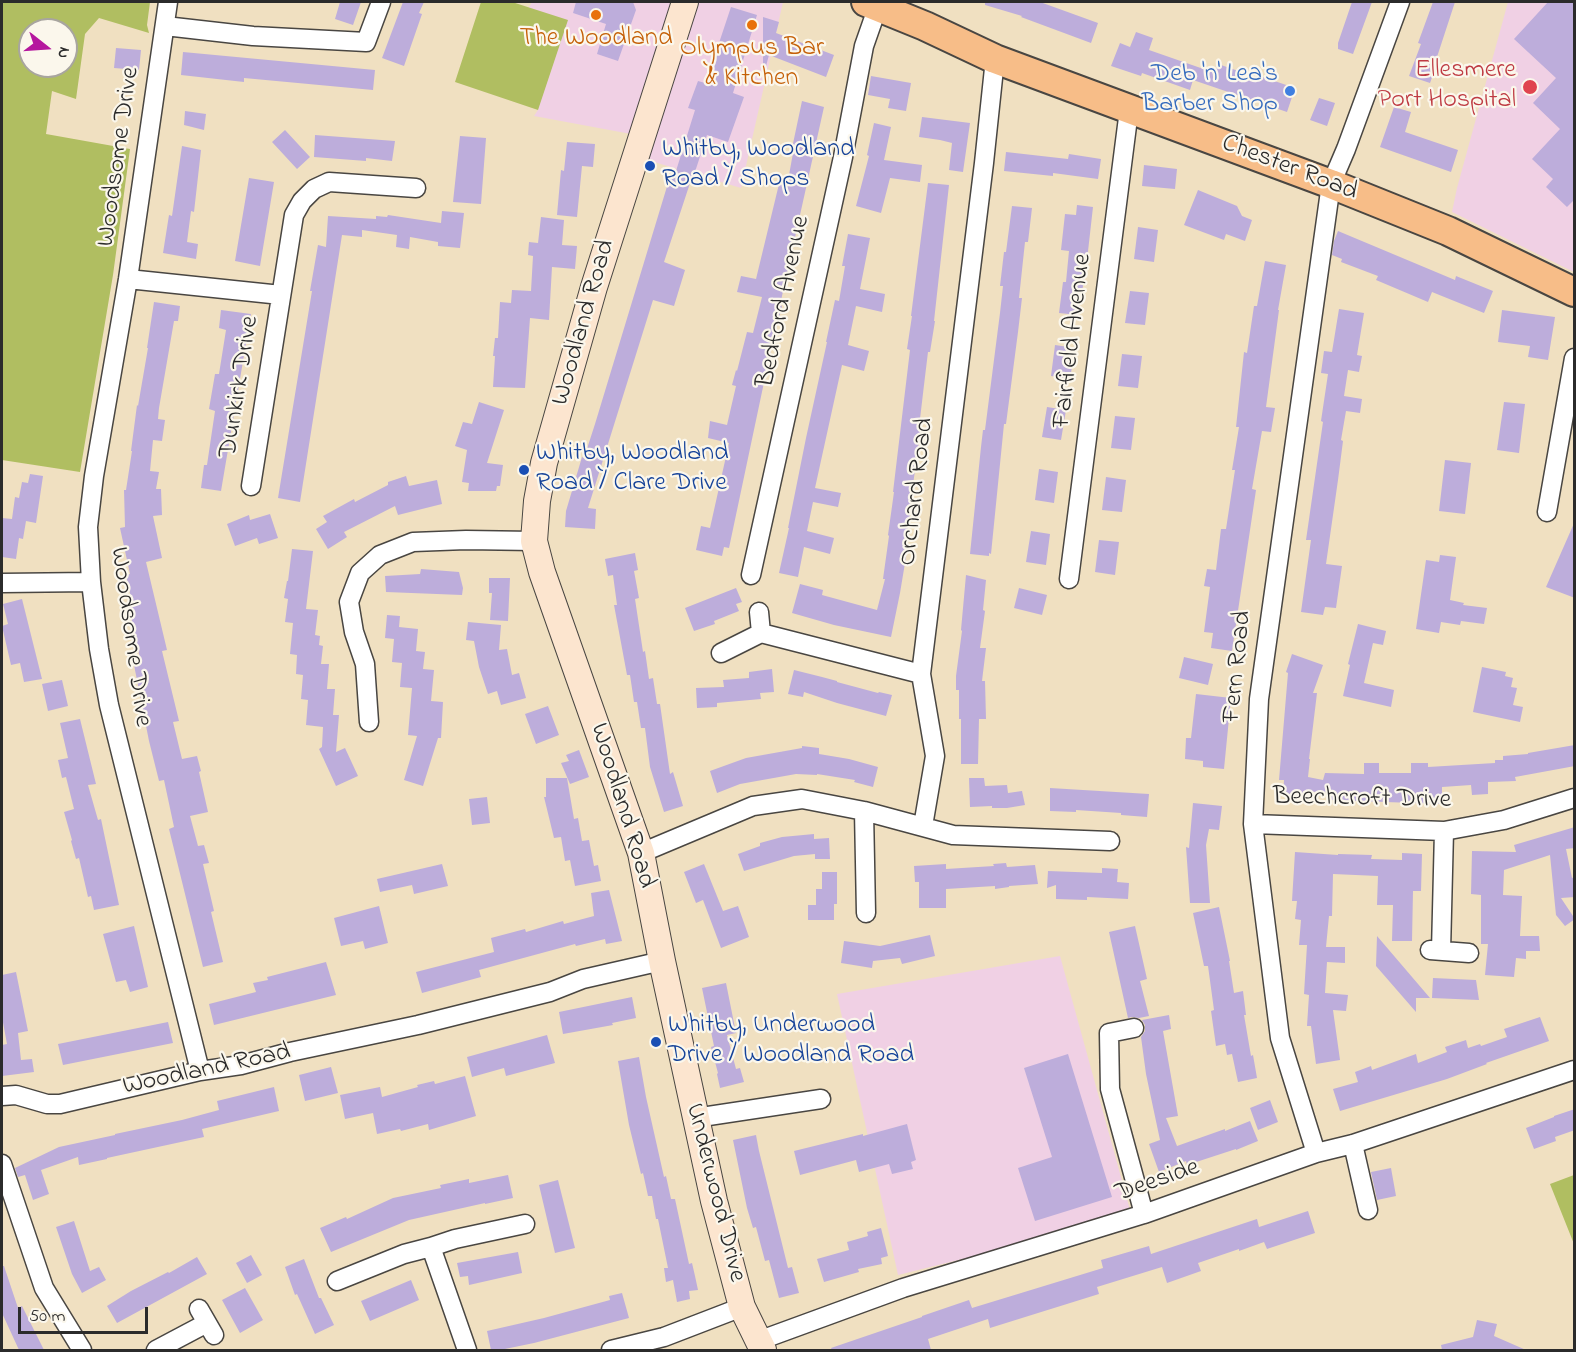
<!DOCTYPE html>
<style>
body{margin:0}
#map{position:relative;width:1576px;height:1352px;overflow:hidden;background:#f0e0c1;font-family:"Indie Flower",sans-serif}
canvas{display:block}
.frame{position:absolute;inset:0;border:3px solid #2b2b2b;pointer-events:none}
.north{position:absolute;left:18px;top:18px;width:60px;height:60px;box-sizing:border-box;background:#fbf7ec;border:2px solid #a8a59f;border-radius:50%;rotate:107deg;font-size:16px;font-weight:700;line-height:24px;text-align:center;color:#2b2b2b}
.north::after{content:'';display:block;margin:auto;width:21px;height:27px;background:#b5179e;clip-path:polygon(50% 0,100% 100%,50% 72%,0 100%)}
.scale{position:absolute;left:18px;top:1307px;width:130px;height:27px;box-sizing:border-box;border:3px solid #2b2b2b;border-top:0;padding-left:8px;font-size:18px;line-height:21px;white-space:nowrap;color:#2b2b2b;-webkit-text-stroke:4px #fbf7ec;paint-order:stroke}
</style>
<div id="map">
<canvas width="1576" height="1352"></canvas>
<div class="frame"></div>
<div class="north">N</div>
<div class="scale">50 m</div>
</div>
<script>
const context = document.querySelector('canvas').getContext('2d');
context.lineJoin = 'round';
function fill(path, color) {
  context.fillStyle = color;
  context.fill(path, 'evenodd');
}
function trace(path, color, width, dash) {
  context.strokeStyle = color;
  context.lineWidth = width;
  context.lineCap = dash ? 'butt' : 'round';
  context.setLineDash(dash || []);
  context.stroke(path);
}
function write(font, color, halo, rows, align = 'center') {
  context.font = font + ' "Indie Flower",sans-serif';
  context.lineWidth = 4.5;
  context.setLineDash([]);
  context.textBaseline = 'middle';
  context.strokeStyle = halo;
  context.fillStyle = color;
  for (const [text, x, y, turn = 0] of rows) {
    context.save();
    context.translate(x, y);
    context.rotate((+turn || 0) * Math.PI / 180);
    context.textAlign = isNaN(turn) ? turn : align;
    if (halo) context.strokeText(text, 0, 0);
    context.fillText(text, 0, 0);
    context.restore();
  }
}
fill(new Path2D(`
 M532,2H783L741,188L624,153L631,134L534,116L538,110L529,7Z
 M1508,2H1574V272L1452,212L1457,188Z
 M1060,956L1132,1217L898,1275L837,994Z`), '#f0d0e4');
fill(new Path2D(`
 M2,2H150L147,25L149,33L99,18L85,34L76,99L52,91L46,134L130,149L113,275L80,472L2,460ZM30,30H66V66H30Z
 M481,2H512L568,20L538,110L455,82Z
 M1574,1175V1244L1550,1184Z`), '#b0be61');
fill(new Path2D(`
 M340,2H361L353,25L335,19Z
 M403,2H424L419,13L422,14L404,66L382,58Z
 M576,2H633L636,10L618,61L597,54L606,24L573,13Z
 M985,2H1040L1098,23L1091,43L1021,17L1022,16L985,5Z
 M1352,2H1372L1353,54L1338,49V43Z
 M1433,2H1455L1437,57L1439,58L1430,83L1409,76L1421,44L1418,43Z
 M1548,2H1575V199L1567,207L1546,187L1553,179L1532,159L1560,129L1533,103L1556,78L1514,39Z
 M731,7L757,15L733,93L744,97L728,142L707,135L694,175L693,174L664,262L685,270L674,306L653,300L588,508L596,509L595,529L565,527L566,511L582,457L584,458L595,424L672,170L676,171L695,110L688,108L698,81L705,83L714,58Z
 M763,17L779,22L776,33L834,55L826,77L769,55L766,66L763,65Z
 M1136,32L1153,38L1149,50L1215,73L1218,64L1256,77L1257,75L1295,88L1287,112L1193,80L1190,90L1142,73L1141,76L1111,66L1120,43L1130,47Z
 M116,48L141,50L139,70L114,68Z
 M183,52L375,70L373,90L244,78V82L181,75Z
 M871,76L911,83L906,111L888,108L890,99L868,95Z
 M1319,98L1335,103L1327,126L1310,120Z
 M802,101L824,107L780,305L782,306L770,354L729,548L724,547L722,556L696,550L701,526L710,528L729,443L708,438L710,421L727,425L736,386L732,385L736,370L737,371L747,332L753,333L762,297L737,292L741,276L756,279L779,184L787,186L793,153H791Z
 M1394,107L1411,112L1405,132L1458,150L1451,172L1380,147Z
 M185,111L206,114L204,130L184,125Z
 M922,117L970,123L963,172L949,170L952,143L940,140L919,137Z
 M874,123L891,127L884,160L922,165L920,182L890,178L881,213L856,206L869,156L867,155Z
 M285,130L310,157L297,169L272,142Z
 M315,135L395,141L392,161L366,158V161L314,157Z
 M460,136L486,138L481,204L453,202Z
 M567,142L595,144L593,167L582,166L577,217L557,215L561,170L564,171Z
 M182,146L201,150L194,212L191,211L187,242L198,244L196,259L163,253L169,215L172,216Z
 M1006,152L1068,159L1069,154L1101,159L1098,179L1053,173V176L1004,171Z
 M1144,165L1177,169L1175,189L1142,186Z
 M249,178L274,182L260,266L235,261Z
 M928,183L949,185L934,321H935L930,352H928L924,385L920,419H922L910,507H911L905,550L907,551L900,593L891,637L834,625L792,613L800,584L823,590L822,595L877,610L885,579H883L889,536L888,535L894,492H893L910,350L907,349L912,316H911Z
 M1198,190L1237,206L1242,216L1252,220L1245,241L1226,234L1224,240L1184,225Z
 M1077,205L1093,207L1086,269L1078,315L1059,313L1063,282H1066L1069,251L1061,250L1065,214L1076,215Z
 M1012,206L1032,208L1028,242H1025L1019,298H1022L1018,332L1006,424H1004L991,554L989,553V556L970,554L981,447L983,430H985L1000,313L1003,286H1000L1004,252H1006Z
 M442,211L464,213L460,248L438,246V242L410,237L409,249L396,247L397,235L362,230V237L342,235L300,502L278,498L312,291H310L318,245L326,247L328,216L376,219V216L387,217L388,215L441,223Z
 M541,217L564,220L562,245L577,246L575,269L552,267L549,320L530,318L525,388L493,387L495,356H493L495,338H498L500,302L511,303L512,290L531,291L533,256L528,255L529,242L538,243Z
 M1138,227L1158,230L1154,262L1134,259Z
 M1338,231L1455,280L1456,276L1493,291L1484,313L1432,292L1428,302L1376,280L1378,276L1341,262L1342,259L1332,255L1334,241Z
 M848,234L870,238L860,289L885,294L882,312L856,306L848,345L869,351L864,371L842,365L815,488L841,493L838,507L813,502L807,531L834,538L830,554L804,547L798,577L779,573L789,528H788L806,438L827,342H826L835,300L839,301L845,266H842Z
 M1265,261L1286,265L1278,310H1279L1266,407L1275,408L1271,432L1262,431L1252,489L1256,490L1232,651L1211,648L1213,633L1204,632L1210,587L1204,586L1207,569L1216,570L1221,529H1226L1235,470H1232L1239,427H1236L1244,352L1247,353L1254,306H1257Z
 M1130,291L1149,293L1145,325L1125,323Z
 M154,302L180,306L178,321H174L159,408L158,419L165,420L162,441L153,440L150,471L159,472L156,489H161L162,515L153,516L162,558L146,562L167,650L162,651L179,721L173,722L182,759L197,756L201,771L199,772L208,812L190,816L198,846L204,845L209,863L203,864L214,911L211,912L223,962L203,967L169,829L174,827L164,780L159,781L149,741L134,665L141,663L129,608L133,607L126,575L130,574L120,528L125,527L124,490H126L132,451H131L137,405L138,406L148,348H147Z
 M1339,309L1364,313L1357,355L1362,356L1359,372L1348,370L1344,396L1362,399L1360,413L1346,411L1341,440L1343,441L1338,480L1326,564L1342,566L1336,608L1325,607L1323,615L1301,612L1311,540H1306L1323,422L1321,421L1328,374L1321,373L1324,351L1332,352Z
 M221,310L251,314L221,491L201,488L204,465H207L215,411L209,409L215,374H219L226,330L219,328Z
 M1502,310L1555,317L1548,360L1528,357L1530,346L1498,342Z
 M1055,345L1075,348L1070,379L1051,376Z
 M1122,354L1142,356L1138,388L1118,386Z
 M479,402L504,410L487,463L503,465L500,486H497L496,491H468L469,483L462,482L467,450L455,446L463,422L472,424Z
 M1504,402L1525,404L1519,453L1497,450Z
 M1047,407L1066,410L1061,440L1042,437Z
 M1115,416L1135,418L1131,450L1111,448Z
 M1445,460L1471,463L1465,514L1439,511Z
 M1039,469L1058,472L1054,503L1035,500Z
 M30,474L43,476L36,523L26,521L23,539L19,538L16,559L2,557V518L12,519L15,497L19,498L22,482L28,483Z
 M406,476L409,486L437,480L442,504L398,515L395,506L344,532L347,537L328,549L316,529L327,522L323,516L354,499L355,502L388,485V482Z
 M1106,477L1126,480L1122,512L1102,510Z
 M270,514L278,538L259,544L257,538L235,546L227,524L249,515L250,520Z
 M1575,521V598L1546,587Z
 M1031,531L1050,534L1046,565L1026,562Z
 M1099,540L1119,542L1115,575L1095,572Z
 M292,549L313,551L306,609L318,610L315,635L320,636L319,645L323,646L321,664H329L327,689H335L333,715H339L336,752L345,748L358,776L336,786L319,749L322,747L323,727L306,725L308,700L301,699L303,675L296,674L297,655L290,654L293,623L285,622L288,599L284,598L287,581H288Z
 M635,553L638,570L634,571L639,598L635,599L643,652L645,651L649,679L653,678L657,704H660L670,774L673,772L683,806L664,812L650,767L645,728H641L637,702H634L630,675H627L614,605H617L613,575L608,576L605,559Z
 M1440,555L1456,557L1450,600L1464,603L1463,605L1487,608L1484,624L1461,621L1460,625L1441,622L1439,633L1416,629L1426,560L1439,562Z
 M421,569L459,572L463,588L462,595L386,592L385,576L420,574Z
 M966,575L986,580L983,610L985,611L980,648H986L982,681H985L986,719H979L978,764H961V719H959V690H956V676L962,631L961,630Z
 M489,578H510L508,621L490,620L492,593H489Z
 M736,588L742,602L736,604L739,611L714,621L715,624L694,631L685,608Z
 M1019,588L1047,595L1042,615L1014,608Z
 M22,599L42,679L24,682L20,663L11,665L2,626L8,624L3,604Z
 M387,615L400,616L399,627L418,629L416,651L425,652L423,669L434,670L431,701L443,702L441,738H438L423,786L404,780L417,736L408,735L412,688L400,687L402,663L392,662L394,639L385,638Z
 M468,622L501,625L499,650L507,649L512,675L519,673L526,698L501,705L497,691L488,694L479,667L474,641L466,640Z
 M1358,624L1386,631L1383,645L1373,643L1364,683L1394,690L1391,707L1343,696L1350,665L1348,664Z
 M1292,654L1323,665L1313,693H1317L1309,759H1310L1308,777L1323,780L1325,773L1364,774V763H1379V773H1411V763H1428V767L1495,763V760H1503V756L1528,754V753L1575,745V766L1515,777L1516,781L1488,782V794L1472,795L1471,785L1442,787V804L1329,800V793L1303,791V797L1283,796L1284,780H1279L1288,673L1286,672Z
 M1184,657L1213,664L1208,685L1179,678Z
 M1482,667L1506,672L1505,676L1513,678L1511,687L1517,688L1513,705L1523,707L1520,722L1473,712Z
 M772,669L774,692L760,693L761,699L717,703V707L697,708L696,688L724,687L723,680L749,678V672Z
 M794,670L822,677L837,681V682L878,693L879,692L892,695L886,716L837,703L804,692L803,697L788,694Z
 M62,680L68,706L48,711L42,684Z
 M1196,694L1231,698L1224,769L1203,767V761L1185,759L1186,738H1191Z
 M548,706L559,735L536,744L525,714Z
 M80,719L96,784L88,785L98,820L101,819L119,905L94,910L91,896L88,897L79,858L76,859L71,841L72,840L64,812L74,809L66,777L62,778L58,760L68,758L60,723Z
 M802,746L819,748V754L849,759L878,767L873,787L854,782L855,780L817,774V775L796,774L740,784L717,793L710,771L746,758L802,748Z
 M579,750L589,777L570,784L561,763L569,761L566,755Z
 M546,778H567L574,819L578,818L582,841L589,840L594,866L598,865L601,881L575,886L570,860L565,861L561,837L554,838L544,797H546Z
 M969,778H984L985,786L1007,785L1008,793L1022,791L1025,805L1007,808H992V806L970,807Z
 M1050,788L1149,794L1147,817L1121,815V813L1076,810V812L1050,811Z
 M487,797L490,823L472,825L469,799Z
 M1193,803L1222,806L1219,830L1209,829L1206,845L1210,903H1190L1186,847L1189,848Z
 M1575,827V848L1566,849L1572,878L1575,877V897L1561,898L1575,919L1565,926L1556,915L1550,855L1504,870L1503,895L1522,896L1520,936H1539L1540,951H1526V959L1516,958L1514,977L1485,975L1488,944H1481V895L1471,894L1472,851L1516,852L1514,845Z
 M814,834V839L829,838L830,859H815V854L794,856L744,871L738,854L760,846V843L782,837Z
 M1295,852L1338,855V854L1372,855L1371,859L1402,860V853L1422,854L1421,891H1413L1412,941H1392L1393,905H1377L1378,876L1333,874L1332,916H1329L1326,947H1345V963L1327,962L1325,993L1348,995L1346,1011L1333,1010L1340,1060L1316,1064L1311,1026H1307L1309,995L1304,994L1307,945H1299L1301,920L1295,919L1297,901H1292Z
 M1006,863L1007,867L1035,865L1038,884L1009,886V887L995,889V886L946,889V908H919V882H915L914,866L946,864V869L994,866L993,864Z
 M442,864L448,886L414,894L412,885L380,892L377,879Z
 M704,864L723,911L738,906L749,937L721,948L703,900L696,903L684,872Z
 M1102,868L1118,869L1117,882L1129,883L1128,899L1087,897V900L1056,899V885L1047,888L1048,871L1102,873Z
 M822,872H837V904H834V920H808V905H816V889H822Z
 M609,890L622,941L606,944L605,939L576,946L575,944L479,970L481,977L422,993L416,972L494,952L491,938L525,929L526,932L563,921L564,924L594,916L591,893Z
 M379,906L388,943L365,949L363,941L341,946L334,918Z
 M1219,907L1230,961H1229L1234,993L1243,991L1246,1015H1244L1251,1056L1253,1055L1257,1078L1238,1082L1232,1054L1227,1055L1225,1044L1216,1046L1211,1011L1214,1010L1208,966H1204L1193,913Z
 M134,926L148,987L130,992L126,980L116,982L103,934Z
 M1135,926L1147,979L1140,981L1149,1016L1139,1018L1132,1017L1128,1018L1109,932Z
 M930,935L935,956L902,964L900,958L873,961L872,968L841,963L844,941L880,946Z
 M1377,936L1430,998H1416V1012L1376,966Z
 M326,962L336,995L214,1025L209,1004L256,992L253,983L268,980L267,977Z
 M16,972L28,1031L18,1033L21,1060L32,1059L34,1072L2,1076V1045L7,1044L2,1017V975Z
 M1433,978L1476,980L1479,1000L1432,998Z
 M726,983L736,1033L727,1035L736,1069L740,1068L744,1082L720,1088L717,1074L718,1073L711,1047L714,1046L702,988Z
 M632,997L636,1018L612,1023L613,1025L563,1034L559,1012Z
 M1169,1015L1171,1029L1163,1031L1178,1116L1166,1118L1177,1146L1225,1129V1131L1250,1121L1258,1141L1236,1150V1149L1187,1165L1186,1161L1159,1172L1149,1144L1160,1140L1146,1074L1141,1037L1145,1031V1025L1142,1020Z
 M1540,1017L1549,1041L1486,1063L1487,1064L1447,1079L1340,1111L1333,1089L1358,1082L1355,1072L1371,1066L1372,1070L1416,1054L1418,1063L1447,1052L1445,1047L1466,1040L1468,1048L1480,1044L1481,1046L1507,1037L1504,1029Z
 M168,1022L173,1043L63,1065L58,1044Z
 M547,1035L555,1063L506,1076L504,1068L472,1077L467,1057Z
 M1068,1054L1112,1197L1035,1221L1018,1168L1052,1157L1024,1068Z
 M639,1057L646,1097L664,1177L666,1176L671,1199H675L689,1264L692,1263L695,1276L698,1290L689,1291L690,1299L677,1302L673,1280L666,1282L664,1268H668L658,1219H656L652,1196H648L643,1173L641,1174L629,1125L618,1061Z
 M331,1067L338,1093L305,1101L299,1075Z
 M465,1076L476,1116L429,1130L428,1124L401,1131L400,1129L377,1134L373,1113L345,1119L340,1095L380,1087L382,1097L418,1087L417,1085L434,1081L435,1084Z
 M274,1087L279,1111L202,1129L204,1137L107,1158V1159L79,1165L78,1157L41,1170L49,1194L33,1200L25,1175L18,1177L15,1168L59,1147L115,1135V1134L182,1120L219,1110L217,1101Z
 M1270,1100L1278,1122L1258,1130L1250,1108Z
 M1575,1109V1130L1555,1137L1556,1141L1534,1149L1526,1128L1554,1117V1116Z
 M907,1124L916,1160L911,1162L913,1169L892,1174L889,1164L859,1172L856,1160L800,1175L794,1151L863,1134V1136Z
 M756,1135L759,1151L788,1268L792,1267L799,1293L779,1298L769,1260L765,1261L756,1227L753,1228L747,1208L733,1140Z
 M1391,1168L1396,1196L1377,1200L1371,1172Z
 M508,1175L513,1198L485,1204V1203L409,1220L331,1252L320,1228L346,1217L347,1219L393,1198L441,1188L440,1185L469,1179V1183Z
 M558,1180L575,1248L555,1253L539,1185Z
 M1308,1211L1315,1233L1267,1249L1264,1242L1239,1251V1249L1198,1263L1201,1271L1167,1283L1162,1267L1097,1287L1099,1294L1038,1313L990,1328L988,1319L928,1339L931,1350H832L831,1348L922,1317V1316L969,1300L972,1308L1103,1268L1101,1260L1149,1246L1151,1254L1257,1219L1259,1227Z
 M74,1221L90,1271L99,1267L106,1280L82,1293L72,1274L56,1227Z
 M881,1228L888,1256L881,1258L882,1264L858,1269L859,1272L824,1282L817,1259L849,1250L847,1242L868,1236L867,1232Z
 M518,1252L522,1273L469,1285L468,1276L460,1277L457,1263Z
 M251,1255L262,1275L247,1283L236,1263Z
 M197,1257L207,1274L117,1323L107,1306L131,1291L168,1272L169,1273Z
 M304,1259L319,1298H321L334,1325L315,1334L297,1294L295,1295L285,1267Z
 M2,1266H4L18,1308L22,1306L44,1350H19L2,1313Z
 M411,1280L419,1300L370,1321L361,1301Z
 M245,1288L263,1320L240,1333L222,1300Z
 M622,1293L629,1318L534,1343L500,1350H491L487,1331L544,1318L610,1300L609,1296Z
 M1477,1320L1497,1324L1494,1336L1526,1350H1442L1441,1345L1473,1337Z`), '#bdaddb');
const street = new Path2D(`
 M168,2L128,279L94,476L88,527L91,582L99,649L109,705L200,1071
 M165,26L253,36L366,42L381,2
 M128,279L281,295
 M251,486L294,215L302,201L314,189L329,182L416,188
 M1547,512L1574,358
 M751,575L843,157L864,46L878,6
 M1069,579L1129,110
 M2,583L91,582
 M759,612L761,633
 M721,653L761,633L921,674
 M369,722L365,664L354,632L349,602L360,573L380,555L413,542L466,540L534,541
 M864,811L866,913
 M1253,824L1444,831L1504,820L1574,798
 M923,826L935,756L921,674L984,163L995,59
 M641,853L753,806L802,799L864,811L953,835L1110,841
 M1430,950L1469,953
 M1441,951L1444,831
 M1134,1028L1109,1033L1110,1089L1144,1214
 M2,1096L16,1095L47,1104H60L200,1071L241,1065L290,1052L418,1025L550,992L583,979L662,961
 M695,1118L821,1099
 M1353,1144L1368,1210
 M1316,1153L1280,1038L1253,824L1259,699L1331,184L1346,149L1400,2
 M2,1164L44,1288L82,1350
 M337,1281L404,1254L431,1247
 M199,1309L214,1335
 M758,1341L903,1288L1144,1214L1316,1153L1353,1144L1574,1070
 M156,1350L207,1323
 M467,1350L431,1247L455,1239L525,1224
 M611,1350L664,1337L742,1307`);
const secondary = new Path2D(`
 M685,2L594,287L544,463L537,501L534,541L542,572L641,853L662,961L714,1201L742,1307L763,1350`);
const primary = new Path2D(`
 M866,2L925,26L995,59L1331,184L1448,231L1574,292`);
trace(street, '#494642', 21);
trace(secondary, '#494642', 28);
trace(primary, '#494642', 32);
trace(street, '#fff', 18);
trace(secondary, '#fce5cf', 26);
trace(primary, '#f7bd88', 28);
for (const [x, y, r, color] of [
 [596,15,6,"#e8710a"],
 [752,25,6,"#e8710a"],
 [1530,87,8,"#e0444e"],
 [1290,91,6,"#3f7fe0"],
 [650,166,6,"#1a4fb4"],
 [524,470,6,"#1a4fb4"],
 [656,1042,6,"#1a4fb4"]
]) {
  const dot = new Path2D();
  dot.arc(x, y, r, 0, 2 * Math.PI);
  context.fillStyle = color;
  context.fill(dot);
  trace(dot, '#fbf7ec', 2);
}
write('26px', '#c56008', '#fbf7ec', [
 ["The Woodland",596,40],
 ["Olympus Bar",752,50],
 ["& Kitchen",752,80]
]);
write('26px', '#be3a42', '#fbf7ec', [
 ["Ellesmere",1516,72],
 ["Port Hospital",1516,102]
], 'right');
write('26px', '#366cbe', '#fbf7ec', [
 ["Deb 'n' Lea's",1278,76],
 ["Barber Shop",1278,106]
], 'right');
write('26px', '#164399', '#fbf7ec', [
 ["Whitby, Woodland",662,151],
 ["Road / Shops",662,181],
 ["Whitby, Woodland",536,455],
 ["Road / Clare Drive",536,485],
 ["Whitby, Underwood",668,1027],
 ["Drive / Woodland Road",668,1057]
], 'left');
write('26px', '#2b2b2b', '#fbf7ec', [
 ["Woodsome Drive",120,157,-82],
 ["Chester Road",1289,169,21],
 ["Bedford Avenue",785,302,-78],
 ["Woodland Road",585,323,-74],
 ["Fairfield Avenue",1074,341,-83],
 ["Dunkirk Drive",241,387,-81],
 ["Orchard Road",918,492,-83],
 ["Woodsome Drive",129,637,82],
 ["Fern Road",1239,667,-84],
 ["Beechcroft Drive",1362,800,1],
 ["Woodland Road",621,806,73],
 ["Woodland Road",207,1071,-12],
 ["Deeside",1158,1182,-19],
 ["Underwood Drive",714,1193,76]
]);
</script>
